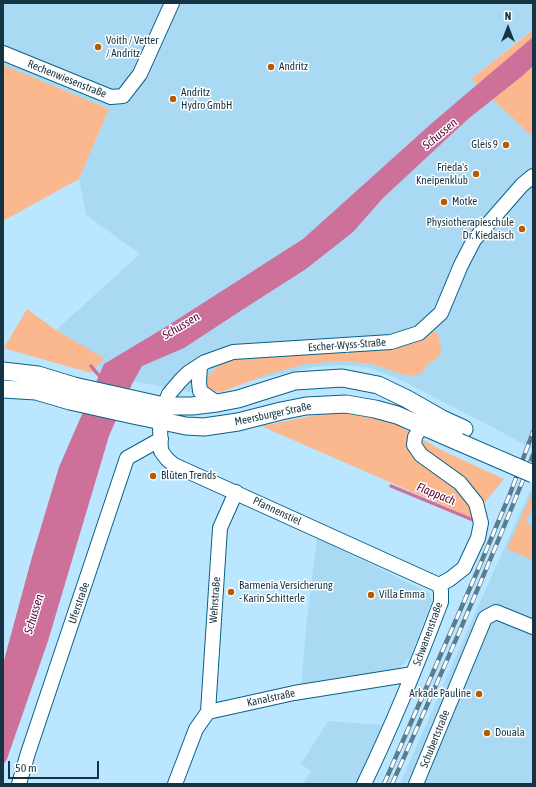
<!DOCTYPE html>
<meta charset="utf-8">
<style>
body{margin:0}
#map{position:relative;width:536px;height:787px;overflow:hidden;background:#bbe6ff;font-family:"Asap Condensed",sans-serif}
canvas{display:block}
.frame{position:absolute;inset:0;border:4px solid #143343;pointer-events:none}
.north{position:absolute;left:488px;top:8px;width:40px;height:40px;-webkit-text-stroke:3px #fff;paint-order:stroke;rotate:0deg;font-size:11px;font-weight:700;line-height:16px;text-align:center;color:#143343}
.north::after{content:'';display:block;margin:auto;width:14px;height:18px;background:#143343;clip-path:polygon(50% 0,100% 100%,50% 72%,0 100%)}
.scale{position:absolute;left:8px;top:761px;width:91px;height:18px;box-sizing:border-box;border:2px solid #143343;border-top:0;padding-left:5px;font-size:12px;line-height:14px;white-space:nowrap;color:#143343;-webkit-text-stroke:3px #fff;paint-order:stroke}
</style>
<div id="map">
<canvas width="536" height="787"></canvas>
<div class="frame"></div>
<div class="north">N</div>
<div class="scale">50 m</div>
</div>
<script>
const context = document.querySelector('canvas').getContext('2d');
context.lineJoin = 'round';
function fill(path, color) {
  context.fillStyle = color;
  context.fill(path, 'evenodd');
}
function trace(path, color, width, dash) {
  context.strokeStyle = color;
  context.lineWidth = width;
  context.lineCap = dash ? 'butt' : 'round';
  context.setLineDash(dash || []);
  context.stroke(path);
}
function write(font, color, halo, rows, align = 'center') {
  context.font = font + ' "Asap Condensed",sans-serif';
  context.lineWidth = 3;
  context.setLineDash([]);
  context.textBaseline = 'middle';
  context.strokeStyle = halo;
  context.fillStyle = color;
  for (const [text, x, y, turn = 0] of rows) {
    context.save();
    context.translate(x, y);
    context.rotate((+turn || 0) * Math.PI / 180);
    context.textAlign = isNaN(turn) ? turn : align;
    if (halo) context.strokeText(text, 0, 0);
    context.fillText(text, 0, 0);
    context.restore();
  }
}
fill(new Path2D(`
 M3,3H533V28L530,31L471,79L533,137V450L511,437L401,380L370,368L344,365L313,367L194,393L91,373L103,358L56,330L140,254L86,215L79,179L109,109L3,65Z
 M530,491L533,493V784H400L479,604Z
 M317,538L429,593L432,601L410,657L397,671L301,687L307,619Z
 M328,721L383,725L360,784H303L311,771L301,764Z`), '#aad9f4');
fill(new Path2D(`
 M533,28V137L471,79L530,32Z
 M3,65L109,109L79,179L3,221Z
 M27,309L56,330L104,358L91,373L3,348H4Z
 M431,331L438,333L441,349L440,356L427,365L421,374L407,376L372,364L340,361L305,364L269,374L221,392L211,391L207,386L206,379L213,371L222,363L245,356L377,350L412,344L426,336Z
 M343,410L385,418L441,450L504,479L472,518L261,426Z
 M531,495L533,496V506L526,522L533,528V560L507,549Z`), '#fbb88e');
fill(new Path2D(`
 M533,37V66L521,77L468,119L383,198L353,232L306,269L245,308L184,348L142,366L132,384L109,436L48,641L7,759L3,765V664L32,557L59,467L104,364L164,328L303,239L432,123Z`), '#cd719a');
trace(new Path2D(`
 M91,366L101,378
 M391,486L473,520`), '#cd719a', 3.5);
const minor = new Path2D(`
 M3,53L111,97L123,96L140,74L172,3
 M200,366L199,382L200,391L217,403
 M422,425L415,437L414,445L421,455L460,483L476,503L481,523L478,538L464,568L450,579L439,585
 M439,585L174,465L167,459L161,451L160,428L161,421L164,406L169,394L180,381L188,373L205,362L233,352L391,342L419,333L441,313L461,265L474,240L522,185L533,176
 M208,712L220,528L236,492
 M19,784L28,753L127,458L161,439
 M175,784L196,729L208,712L294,693L413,674
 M364,784C393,724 418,663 441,602V591L439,585
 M416,784L485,618L496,612L533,627`);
const tertiary = new Path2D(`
 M3,371L38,375L74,386L164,406H192L217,403L238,399L295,381L342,378L378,385L407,399L442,419L464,429
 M3,389L36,391L70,401L133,415L186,426L204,427L238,422L281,411L306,406L346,404L375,409L397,415L459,442`);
trace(minor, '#086185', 16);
trace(tertiary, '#086185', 19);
trace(minor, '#fff', 14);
trace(tertiary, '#fff', 17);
const rail = new Path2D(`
 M384,784L477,572L510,494L533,432
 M392,784C441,675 489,566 533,455`);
trace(rail, '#587c90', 4.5);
trace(rail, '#fff', 3, [9]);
const tertiaryBridge = new Path2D(`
 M459,442L533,474`);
trace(tertiaryBridge, '#086185', 19, []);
trace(tertiaryBridge, '#fff', 17);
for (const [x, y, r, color] of [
 [98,47,4,"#b75b03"],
 [271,67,4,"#b75b03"],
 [173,99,4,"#b75b03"],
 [506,145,4,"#b75b03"],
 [476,174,4,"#b75b03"],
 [444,202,4,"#b75b03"],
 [522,229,4,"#b75b03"],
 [153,476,4,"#b75b03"],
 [231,592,4,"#b75b03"],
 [371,595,4,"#b75b03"],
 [479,694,4,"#b75b03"],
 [487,733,4,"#b75b03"]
]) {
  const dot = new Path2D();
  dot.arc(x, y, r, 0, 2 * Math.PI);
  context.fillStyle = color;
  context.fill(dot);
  trace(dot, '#fff', 1.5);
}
write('11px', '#143343', '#fff', [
 ["Voith / Vetter",106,41],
 ["/ Andritz",106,54],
 ["Andritz",279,67],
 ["Andritz",181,93],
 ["Hydro GmbH",181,106],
 ["Gleis 9",498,145,"right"],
 ["Frieda's",468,168,"right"],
 ["Kneipenklub",468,181,"right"],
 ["Motke",452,202],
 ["Physiotherapieschule",514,223,"right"],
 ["Dr. Kiedaisch",514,236,"right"],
 ["Blüten Trends",161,476],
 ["Barmenia Versicherung",239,586],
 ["- Karin Schitterle",239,599],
 ["Villa Emma",379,595],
 ["Arkade Pauline",471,694,"right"],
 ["Douala",495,733]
], 'left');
write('11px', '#143343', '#fff', [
 ["Rechenwiesenstraße",67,79,22],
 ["Escher-Wyss-Straße",347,345,-4],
 ["Meersburger Straße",273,414,-12],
 ["Pfannenstiel",277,511,25],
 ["Wehrstraße",215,600,-86],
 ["Uferstraße",79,603,-71],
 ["Schwanenstraße",428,634,-70],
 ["Kanalstraße",271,698,-12],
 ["Schubertstraße",435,739,-68]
]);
write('italic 12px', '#590234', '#fff', [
 ["Schussen",440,134,-40],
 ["Schussen",181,326,-31],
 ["Flappach",436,494,22],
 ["Schussen",34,614,-73]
]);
</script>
